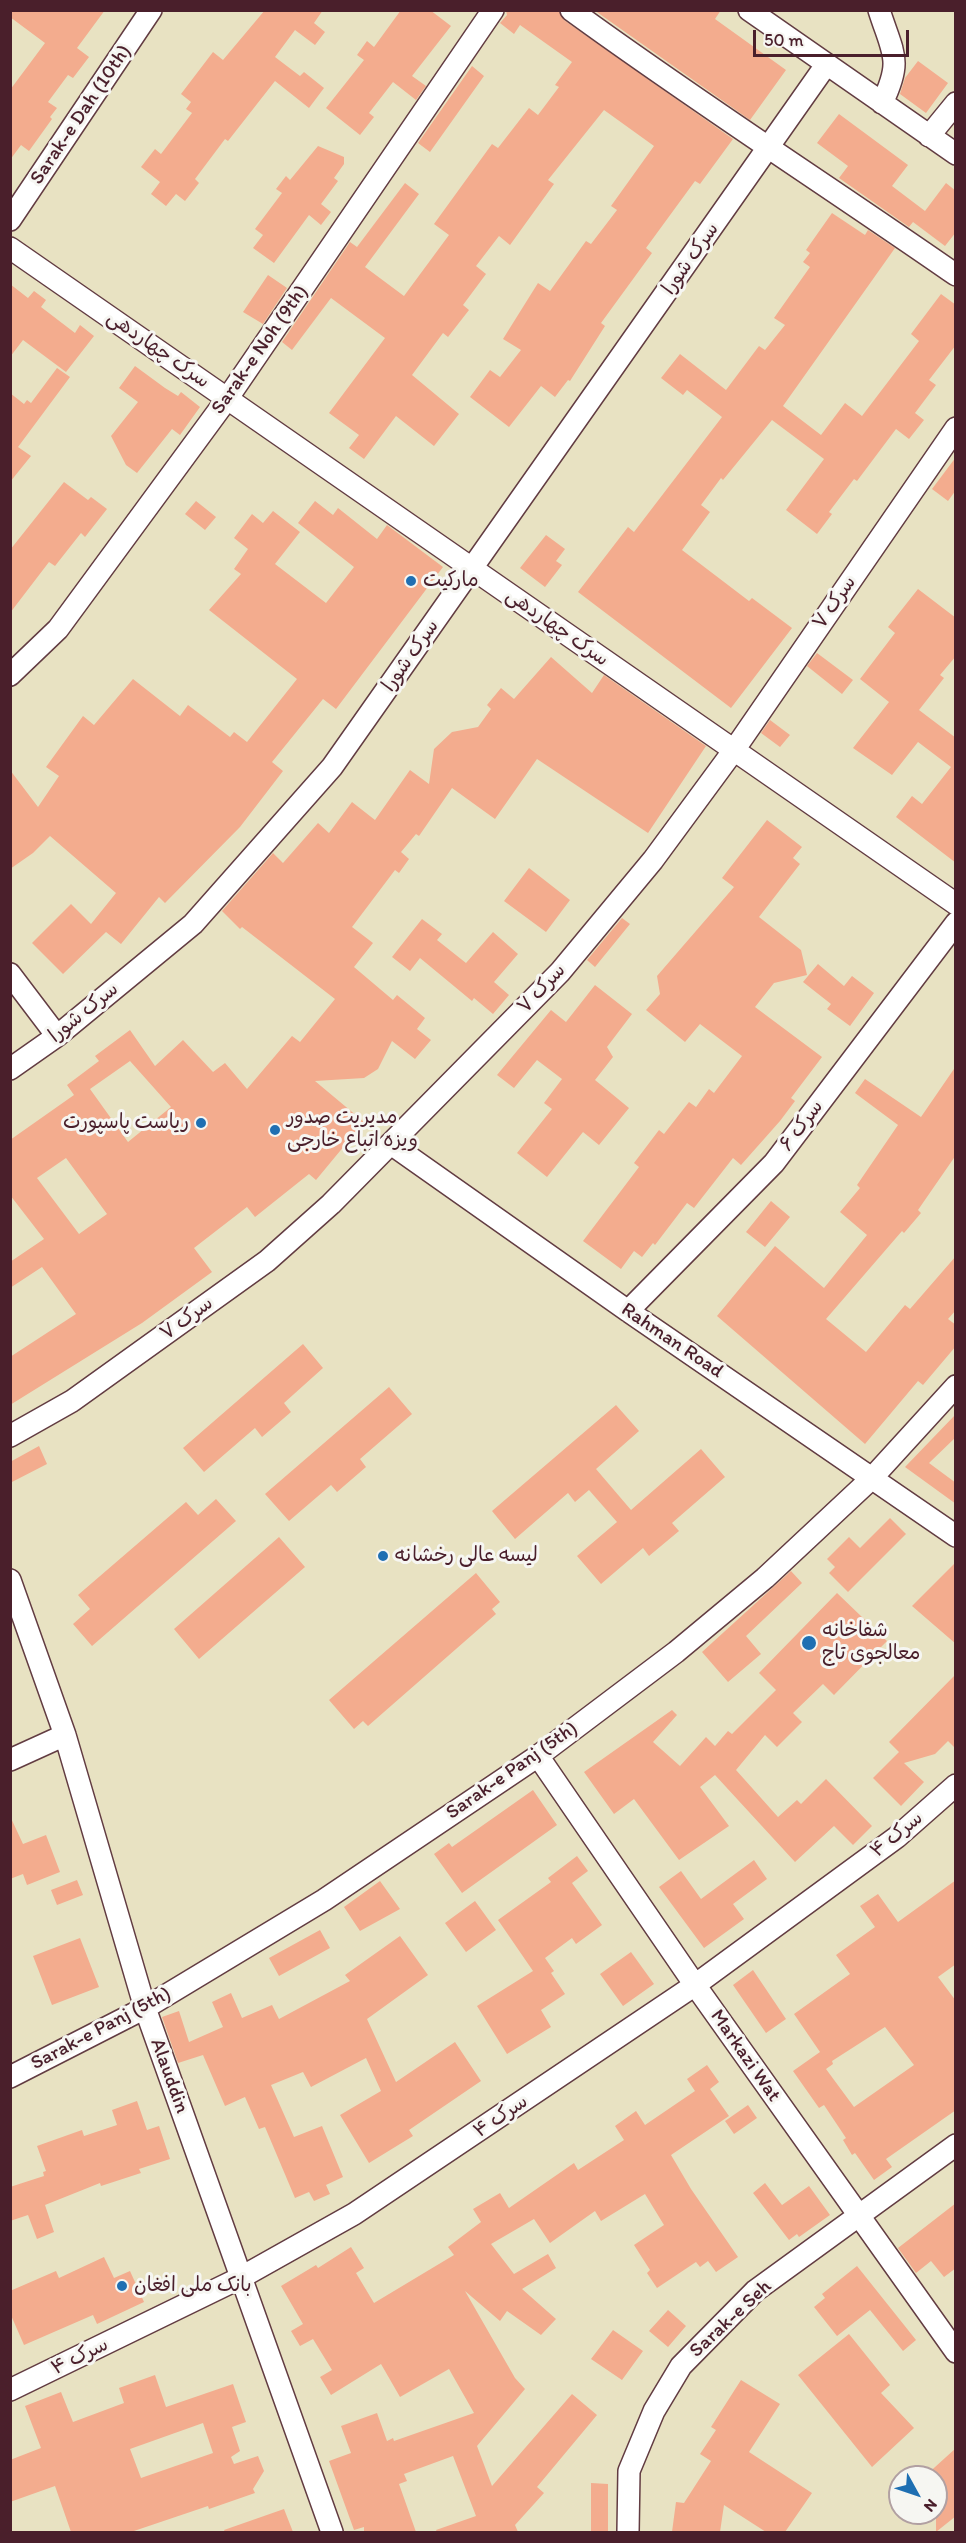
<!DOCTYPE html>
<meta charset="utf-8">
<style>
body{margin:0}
#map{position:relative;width:966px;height:2543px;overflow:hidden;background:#e8e2c2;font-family:Itim,sans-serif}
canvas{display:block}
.frame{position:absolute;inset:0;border:12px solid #4a1f2b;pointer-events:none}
.north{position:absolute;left:888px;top:2465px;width:60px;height:60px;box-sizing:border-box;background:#f6f6f2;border:2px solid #b1a0a2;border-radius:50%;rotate:130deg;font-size:16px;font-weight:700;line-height:24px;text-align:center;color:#4a1f2b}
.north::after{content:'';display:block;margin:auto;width:21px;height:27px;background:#1f6fb2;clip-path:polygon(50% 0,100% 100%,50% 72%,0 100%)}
.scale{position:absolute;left:753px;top:30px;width:156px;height:27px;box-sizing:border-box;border:3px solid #4a1f2b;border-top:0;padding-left:8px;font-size:18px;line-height:21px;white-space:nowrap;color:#4a1f2b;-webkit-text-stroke:4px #f6f6f2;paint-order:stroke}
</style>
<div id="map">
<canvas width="966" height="2543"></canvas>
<div class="frame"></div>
<div class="north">N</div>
<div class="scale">50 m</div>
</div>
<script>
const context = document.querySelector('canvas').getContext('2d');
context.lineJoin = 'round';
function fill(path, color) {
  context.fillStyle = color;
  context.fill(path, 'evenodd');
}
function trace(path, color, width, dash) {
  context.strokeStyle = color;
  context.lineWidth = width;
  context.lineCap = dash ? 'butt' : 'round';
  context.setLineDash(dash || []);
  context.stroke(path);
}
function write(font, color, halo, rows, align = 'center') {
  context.font = font + ' Itim,"Playpen Sans Arabic",sans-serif';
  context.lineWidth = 6;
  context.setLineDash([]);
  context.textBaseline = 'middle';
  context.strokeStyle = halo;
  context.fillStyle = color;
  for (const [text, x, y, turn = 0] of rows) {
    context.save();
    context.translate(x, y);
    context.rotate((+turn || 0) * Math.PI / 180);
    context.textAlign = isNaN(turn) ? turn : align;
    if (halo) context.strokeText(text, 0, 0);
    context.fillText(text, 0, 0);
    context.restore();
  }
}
fill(new Path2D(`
 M10,10H105L77,48L89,57L73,78L68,75L48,102L57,108L50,117L52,119L29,151L21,145L10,160V90L45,43L10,17Z
 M265,10H323L314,23L325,32L315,45L295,30L275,57L300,76L304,72L324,88L309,108L275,81L228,141L225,139L195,179L199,183L185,201L176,194L166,206L151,194L160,182L141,167L155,149L161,154L192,113L186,109L191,102L181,94L213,52L223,60Z
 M401,10H430L451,26L412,76L426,86L416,100L393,82L369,113L374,117L360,135L326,108L364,60L357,55L367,41L374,47Z
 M506,10H559L564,20L733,139L700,184L695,181L646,248L652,253L601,323L605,326L570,381L568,380L555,397L541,386L509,427L470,397L490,370L500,377L521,350L503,339L538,283L550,291L586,241L591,244L617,210L611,206L654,146L604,110L548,180L554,184L510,245L499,236L476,266L486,274L463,305L469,310L448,337L443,333L412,375L459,414L434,446L396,416L364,459L349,448L359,435L329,413L385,338L331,298L292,350L282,342L350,242L357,247L405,183L419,194L365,267L404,296L449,235L434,224L492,144L498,148L529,108L538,115L559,87L555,85L572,62L520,25L514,34L500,23L507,15Z
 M594,10H721L715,19L786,70L750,120Z
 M918,61L948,83L926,113L900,94L905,78Z
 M472,66L484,76L430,152L418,143Z
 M839,114L908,165L892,186L925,211L946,183L956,191V232L945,246L913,222L909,227L839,178L848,166L817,143Z
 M318,146L344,157V164L334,178L338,181L321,204L331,212L321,225L309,215L274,263L253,248L263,235L255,229L282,193L276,189L286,176L290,180Z
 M832,213L865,235L868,230L895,248L783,406L821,435L845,403L862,416L919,341L911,334L941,294L956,305V345L929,380L936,385L915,413L924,420L909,439L896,429L857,481L854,479L829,512L832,514L817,534L786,510L824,459L772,420L723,480L721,478L701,505L710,512L682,550L749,601L752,598L792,628L731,708L578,592L628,527L634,532L722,417L687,390L683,395L661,378L680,354L726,390L759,346L765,350L785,325L774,318L810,267L803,262L810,253L806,250Z
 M268,275L287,288L263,324L243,312Z
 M10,284L28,298L34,291L46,300L41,307L75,333L80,325L94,336L66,372L23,340L10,357Z
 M135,366L165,388L178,396L181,392L200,407L180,435L172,429L137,473L126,465L111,436L138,402L119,388Z
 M57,368L70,377L18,447L31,456L10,482V393L24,404L27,400L31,403Z
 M956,457V490L948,501L932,489Z
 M64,482L88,500L91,497L107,509L85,537L81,533L55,566L49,562L10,613V550Z
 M196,501L216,517L205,530L185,514Z
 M315,501L333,515L338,508L377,539L387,525L443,567L336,709L323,699L272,762L283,771L240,827L165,903L159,897L121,944L106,932L63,974L32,943L71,904L91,924L116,893L50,836L33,853L10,869V770L38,807L59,776L46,767L83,716L94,725L133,679L180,716L188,705L230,737L234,732L247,742L297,679L209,610L241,574L234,569L248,549L234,538L252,514L263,523L273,511L300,532L275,564L326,603L354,567L298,523Z
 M546,535L565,549L556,561L562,565L545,587L520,568Z
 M918,589L956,618V656L940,675L944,678L919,710L956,738V863L896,817L912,796L922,804L951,767L918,742L892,775L853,748L889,702L860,679L895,633L888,627Z
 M817,653L853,680L842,694L807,666Z
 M551,657L592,693L604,675L706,746L648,833L537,759L495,819L452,788L419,836L416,834L401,852L409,859L399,873L395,870L352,927L373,943L354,967L393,1000L397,995L425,1018L417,1029L431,1040L415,1059L392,1041L378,1069L364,1078L315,1081L364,1122L316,1180L309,1174L255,1217L247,1207L194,1248L212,1272L142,1323L10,1405V1357L76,1314L42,1267L10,1288V1262L44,1239L10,1195V1140L74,1095L67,1085L99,1061L95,1056L130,1030L155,1066L183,1040L213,1072L225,1063L247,1089L292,1036L300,1042L335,999L242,927L240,929L222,911L273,853L283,863L318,823L329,833L352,802L375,820L410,770L429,784L434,749L452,732L478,727L491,709L487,705L501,688L514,699ZM130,1061L171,1107L128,1142L90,1089ZM66,1158L107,1214L79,1234L37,1178Z
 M770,720L790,735L780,747L761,733Z
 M767,820L802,847L793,858L800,864L759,917L801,950L807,975L774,983L755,1007L822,1057L791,1098L795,1101L780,1121L741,1165L733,1158L694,1208L687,1203L655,1245L653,1243L642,1257L634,1251L621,1269L583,1241L639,1167L634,1163L659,1130L664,1134L689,1102L696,1107L709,1089L714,1093L742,1056L700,1024L685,1042L646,1010L660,994L657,976L734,887L722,878Z
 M529,868L570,900L546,932L504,901Z
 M622,918L630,924L595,967L587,960Z
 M422,919L442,934L437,940L466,963L493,932L518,954L494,982L509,995L493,1014L474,998L472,1001L420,958L410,971L392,957Z
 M818,964L844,986L852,976L874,993L850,1026L827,1009L831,1004L803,982Z
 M595,985L632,1014L607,1047L613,1057L595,1080L629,1108L599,1145L583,1132L547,1177L517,1153L552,1109L544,1103L562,1079L537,1060L514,1088L497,1075L551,1010L566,1022Z
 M956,1066V1155L918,1210L921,1213L904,1233L902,1231L826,1319L866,1352L905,1305L910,1309L956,1256V1310L948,1319L956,1325V1346L923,1385L918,1381L865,1444L717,1316L775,1246L824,1288L867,1235L840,1212L860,1188L857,1185L898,1125L855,1093L865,1079L921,1117Z
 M771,1201L790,1217L765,1247L746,1232Z
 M303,1344L323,1368L284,1403L291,1412L262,1437L255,1428L204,1472L183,1448Z
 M389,1387L412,1414L360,1459L366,1467L337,1492L331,1485L289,1521L265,1494Z
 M616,1405L639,1431L596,1469L631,1510L701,1449L725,1477L672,1523L679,1531L649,1556L643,1548L601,1584L577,1556L617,1522L589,1490L575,1502L568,1493L515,1539L492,1511Z
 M956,1414V1437L929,1463L956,1483V1504L905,1467Z
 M39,1446L47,1464L10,1483V1462Z
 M216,1499L236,1521L92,1646L73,1624L90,1609L78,1595L186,1502L198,1515Z
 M890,1518L906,1534L848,1592L829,1573L835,1567L827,1559L849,1537L860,1548Z
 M279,1537L305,1567L199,1659L174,1629Z
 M956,1562V1644L912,1606Z
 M791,1571L802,1583L746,1636L761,1654L728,1682L702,1652Z
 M476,1573L500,1602L492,1609L496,1614L368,1726L363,1721L354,1729L329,1700Z
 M837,1593L887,1641L834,1695L823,1684L793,1713L802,1722L777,1747L765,1735L736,1770L778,1817L797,1800L801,1804L826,1779L872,1826L853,1845L834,1826L795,1862L715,1775L700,1787L729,1826L679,1860L634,1799L614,1814L584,1772L672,1710L677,1715L653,1742L680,1766L706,1737L715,1746L728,1731L732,1734L776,1690L759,1673Z
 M956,1674V1749L948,1741L935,1754L904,1763L924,1782L901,1806L873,1778L899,1752L889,1742Z
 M533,1790L557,1825L462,1893L434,1854L449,1843L452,1847Z
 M10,1816L23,1844L46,1835L60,1872L27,1885L23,1874L10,1879Z
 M577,1856L588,1871L572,1883L602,1925L576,1944L572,1938L545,1958L554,1971L551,1973L565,1994L541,2010L551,2027L507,2054L477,2006L533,1971L498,1920L551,1882L548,1878Z
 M754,1860L767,1879L733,1904L744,1919L704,1948L659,1887L681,1871L701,1899Z
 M77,1880L83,1895L57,1905L51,1890Z
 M956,1880V1964L938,1977L956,2001V2110L886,2159L892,2167L874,2180L855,2153L852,2155L843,2140L846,2138L824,2105L819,2108L793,2071L820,2052L794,2014L850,1974L836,1955L875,1927L860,1906L878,1894L898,1922ZM885,2027L914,2065L854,2107L826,2069L833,2064L832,2061Z
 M380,1881L400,1909L360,1931L344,1907Z
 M475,1901L496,1930L466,1952L445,1923Z
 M320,1930L330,1948L279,1976L269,1958Z
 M400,1936L428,1975L367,2019L396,2082L455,2042L481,2081L409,2130L413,2136L369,2163L340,2115L381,2091L366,2058L311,2087L303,2072L271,2085L294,2137L322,2126L343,2177L326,2185L330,2194L314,2201L309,2192L295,2198L265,2127L259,2129L245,2097L225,2106L203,2055L178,2063L162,2017L179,2011L189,2042L223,2027L212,2002L231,1993L242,2018L272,2005L279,2019L350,1981L345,1975Z
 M80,1938L99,1987L52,2005L33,1956Z
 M631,1952L654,1984L623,2006L600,1974Z
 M753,1970L786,2019L766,2033L733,1985Z
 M707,2065L719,2082L710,2089L729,2116L671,2155L691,2189L738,2257L716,2272L708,2261L700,2267L696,2262L657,2288L647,2273L650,2270L634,2245L664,2225L645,2194L601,2221L595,2211L550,2243L534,2219L491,2244L514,2274L548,2254L556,2268L522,2289L556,2319L541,2335L507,2311L500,2321L465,2291L515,2378L525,2389L477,2446L492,2486L572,2394L597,2415L537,2487L544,2493L515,2525L518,2532H437L436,2530L476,2516L453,2456L404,2474L407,2481L399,2484L416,2532H364V2527L354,2530L329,2461L351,2453L341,2426L377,2413L387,2441L393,2438L394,2441L474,2413L449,2369L400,2397L381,2364L331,2395L320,2377L332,2370L313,2339L300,2346L291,2331L303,2324L281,2286L316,2265L318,2268L351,2247L364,2268L356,2273L374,2303L454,2255L448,2247L481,2222L473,2209L500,2193L509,2208L574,2163L578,2170L624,2140L615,2126L636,2111L645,2125L695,2091L687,2079Z
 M137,2101L147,2130L159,2126L170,2159L139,2169L141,2173L101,2186L100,2183L45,2205L54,2232L37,2239L28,2215L10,2221V2187L44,2176L43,2172L46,2171L37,2146L82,2130L84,2136L117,2125L112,2110Z
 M748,2105L757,2118L734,2134L725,2121Z
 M765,2183L782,2205L809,2186L830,2215L799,2237L797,2234L789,2240L753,2193Z
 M956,2203V2268L944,2277L931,2261L916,2273L898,2248Z
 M104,2257L114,2278L130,2271L144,2302L97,2324L93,2315L24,2345L10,2313V2291L56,2271L59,2278Z
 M857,2266L916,2340L903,2351L870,2310L837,2336L814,2307L825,2298L822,2294Z
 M668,2310L686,2326L668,2347L649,2331Z
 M613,2330L643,2351L622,2380L591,2359Z
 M849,2334L890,2385L881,2393L914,2428L872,2467L798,2375Z
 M155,2375L166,2407L233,2384L246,2422L232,2427L240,2451L231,2457L234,2464L258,2456L264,2471L253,2489L255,2493L209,2509L208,2506L131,2532H71L55,2486L10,2502V2460L41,2448L25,2406L61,2392L73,2422L124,2403L119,2388ZM203,2423L213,2453L141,2478L130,2449Z
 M741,2380L780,2404L749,2452L812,2493L785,2532H766L724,2505L720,2532H672L676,2502L684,2503L711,2461L700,2454L716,2430L711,2427Z
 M956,2448V2516L936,2532V2477H924Z
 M591,2483L608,2484V2532H591Z
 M284,2509L293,2532H225L224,2530Z`), '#f3ac8e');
const minor = new Path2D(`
 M571,10C697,102 828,186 956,275
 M749,10L956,154
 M879,10C893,54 903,60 882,103
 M929,136L956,103
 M10,220L151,10
 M10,248L956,904
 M10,675L58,629L227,399L493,10
 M10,974L57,1036
 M10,1069L57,1036L193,924L332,767L826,65
 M391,1144L628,1311L956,1536
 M628,1311L774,1163L956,923
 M10,1436L72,1401L267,1261L331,1204L560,972L653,860L734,750L956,428
 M10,1580L65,1735L145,2008L332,2532
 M538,1756L695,1985L956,2352
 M10,1760L65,1735
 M10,2077L145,2008L324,1900L538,1756L676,1652L765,1578L872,1478L956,1386
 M10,2390L240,2278L354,2214L695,1985L897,1837L956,1785
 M628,2532L629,2471L654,2411L681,2366L755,2291L956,2145`);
trace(minor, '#623c42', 24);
trace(minor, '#fff', 21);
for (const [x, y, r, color] of [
 [411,581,6,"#1f6fb2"],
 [201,1123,6,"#1f6fb2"],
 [275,1130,6,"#1f6fb2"],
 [383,1556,6,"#1f6fb2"],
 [809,1643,8,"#1f6fb2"],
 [122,2286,6,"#1f6fb2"]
]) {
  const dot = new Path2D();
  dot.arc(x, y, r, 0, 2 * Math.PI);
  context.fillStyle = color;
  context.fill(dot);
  trace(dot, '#f6f6f2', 2);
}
write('20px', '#4a1f2b', '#f6f6f2', [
 ["Sarak-e Dah (10th)",81,115,-56],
 ["سرک شورا",691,259,-55],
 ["سرک چهاردهی",158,350,35],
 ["Sarak-e Noh (9th)",260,350,-55],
 ["سرک ۷",835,603,-55],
 ["سرک چهاردهی",557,628,35],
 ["سرک شورا",411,656,-55],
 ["سرک ۷",542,989,-47],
 ["سرک شورا",84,1013,-39],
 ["سرک ۶",802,1126,-53],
 ["سرک ۷",187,1319,-36],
 ["Rahman Road",672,1341,34],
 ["Sarak-e Panj (5th)",512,1771,-35],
 ["سرک ۴",897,1835,-39],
 ["Sarak-e Panj (5th)",101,2029,-28],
 ["Markazi Wat",745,2056,55],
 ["Alauddin",169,2076,70],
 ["سرک ۴",501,2117,-34],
 ["Sarak-e Seh",731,2319,-43],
 ["سرک ۴",80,2357,-26]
]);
write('20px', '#4a1f2b', '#f6f6f2', [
 ["مارکیت",423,581],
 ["مدیریت صدور",287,1118],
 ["ویزه اتباع خارجی",287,1141],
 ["ریاست پاسپورت",189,1123,"right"],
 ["لیسه عالی رخشانه",395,1556],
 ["شفاخانه",822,1631],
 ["معالجوی تاج",822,1654],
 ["بانک ملی افغان",134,2286]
], 'left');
</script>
